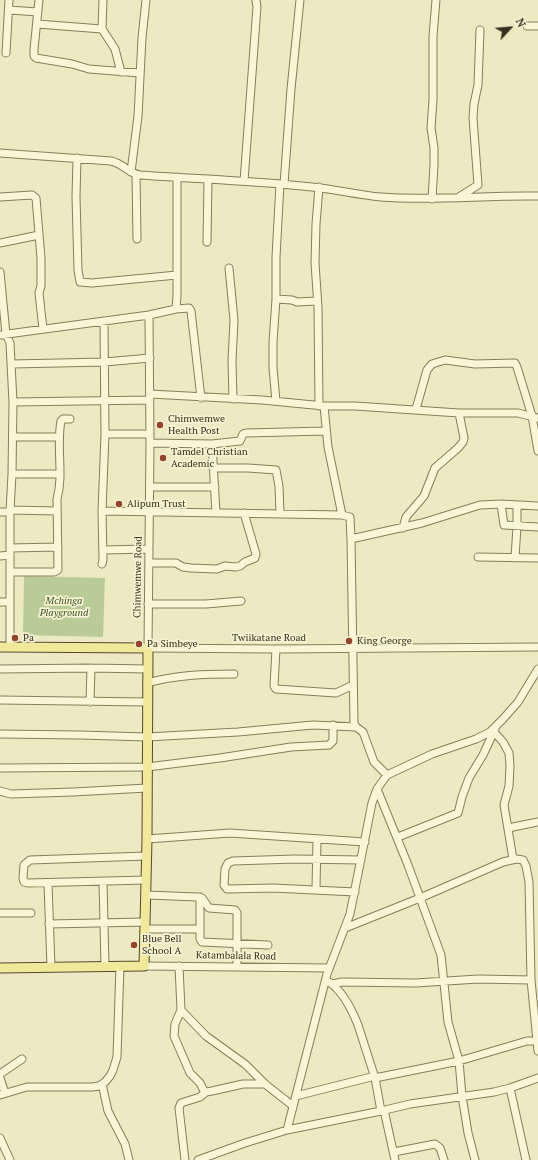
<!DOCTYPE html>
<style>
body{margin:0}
#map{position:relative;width:538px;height:1160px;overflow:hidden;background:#edeac3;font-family:"PT Serif",serif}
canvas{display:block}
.north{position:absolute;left:490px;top:8px;width:40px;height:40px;-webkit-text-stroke:3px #f5f3d2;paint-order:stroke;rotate:64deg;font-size:11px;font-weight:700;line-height:16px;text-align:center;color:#37301e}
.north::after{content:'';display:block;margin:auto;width:14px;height:18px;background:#37301e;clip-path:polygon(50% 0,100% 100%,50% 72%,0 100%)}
</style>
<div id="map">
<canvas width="538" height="1160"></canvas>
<div class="north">N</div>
</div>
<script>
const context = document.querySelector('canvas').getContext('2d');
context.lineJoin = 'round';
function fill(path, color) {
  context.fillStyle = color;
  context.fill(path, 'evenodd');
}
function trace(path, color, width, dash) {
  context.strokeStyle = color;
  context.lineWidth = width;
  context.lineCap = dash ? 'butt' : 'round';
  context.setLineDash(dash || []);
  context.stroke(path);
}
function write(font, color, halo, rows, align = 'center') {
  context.font = font + ' "PT Serif",serif';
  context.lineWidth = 3.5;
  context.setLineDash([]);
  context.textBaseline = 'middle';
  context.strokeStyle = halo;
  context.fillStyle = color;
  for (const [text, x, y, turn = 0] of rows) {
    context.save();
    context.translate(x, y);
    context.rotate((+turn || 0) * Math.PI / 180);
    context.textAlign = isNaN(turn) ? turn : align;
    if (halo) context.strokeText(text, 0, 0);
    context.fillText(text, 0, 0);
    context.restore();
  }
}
fill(new Path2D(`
 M24,576L105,578L103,637L23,635Z`), '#b9cb97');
const minor = new Path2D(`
 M39,0L34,49V56L36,58L72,64L89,69L140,73
 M103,0L102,29L115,49L121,72
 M9,10L38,12
 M37,24L102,29
 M527,26H538
 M6,53L9,0
 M0,153L111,161C124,164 128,173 140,175C197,179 255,181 312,187C335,189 357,195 381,197C433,201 485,195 538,196
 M77,158L76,197L78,270L80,282L92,283L177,275
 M131,172L138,116L142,38L146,0
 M136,175L137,239
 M244,181L257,7L256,0
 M284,184L291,89L300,0
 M319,187L316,224L315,263L318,307L319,406
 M0,197L32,195L36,198L41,258V286L39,293L43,329
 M459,197L478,185L473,118L474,104L478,85L480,30
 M432,199L434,165V148L431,128L433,100V36L436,0
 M207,242L208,179
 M0,243L39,235
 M229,268L234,320L232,361L233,399
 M0,272L6,334L10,343L13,402L12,474L10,512V647
 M276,299L292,300L297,302L317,301
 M176,309L177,296V177
 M149,315L150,443L148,648L276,649L538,647
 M104,321L105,434
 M0,335L149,315L176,309L189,308L191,311L201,398
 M12,364L105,362L150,358
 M150,394L262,400L324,406H355L459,413H518L538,418
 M276,401L273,368V342L276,299V257L280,184
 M13,402L150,400
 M324,406L328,447L342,515
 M416,409L427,370L432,364L445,360L475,364L515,363L517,367L532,416L538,451
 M13,437H59
 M150,443L212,444L240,441L243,434L246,433L326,431
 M212,444L216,513
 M213,468H248L276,470L279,486L280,514
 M12,474H60
 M150,487H215
 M501,504L504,525L538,527
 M10,510L57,511
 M102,511L342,515L350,517L351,539L354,723L356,727
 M0,512H10
 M403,528L406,517L424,496L435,468L458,448L463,442L464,438L459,413
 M351,539L422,523L480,505L501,504L538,506
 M10,548L58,547
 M103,550L149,549
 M0,556L10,555
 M478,557L538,558
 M515,558L517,526V505
 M149,563H176L183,567L191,568L217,569L225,566L236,567L240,566L245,562L255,558L256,554L244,513
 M102,564L103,560L102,511L105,434H150
 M10,572H54L58,570L57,499C64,474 56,447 61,421L63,419H70
 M0,602H10
 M148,604H206L241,601
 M276,649L274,686L276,689L336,693L353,685
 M0,669L91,668L147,669
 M147,683C176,675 204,674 234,674
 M0,700L147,702
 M90,702L91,668
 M494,732L503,742L509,753L510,766L509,786L504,805L513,859
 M0,734L80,735L147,737L238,732L313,725L356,727L363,732L374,762L387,775
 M0,768L147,767L220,758L291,747L329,745L333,741V725
 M377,789L408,865L441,955L448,1022L459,1061L462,1096L468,1133L475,1160
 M0,791L11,794L73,792L147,788
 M508,828L538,822
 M398,837L458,813L462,797L469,778L483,755L495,729
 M147,839L230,833L365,842
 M146,880L28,883L24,882L23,878L24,865L30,860L146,856
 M103,882L105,966
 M48,883L51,967
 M316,889L317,839
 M355,892L273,888L227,889L224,885L225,869L228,863L233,861L295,859L361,860
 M146,895L198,897L202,898L209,908L235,910L237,913V967
 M200,897V939L202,942L268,945
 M0,913H31
 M49,924L145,922
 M345,928L420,898L503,862L516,859L523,860L526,866L529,882L531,980L538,1051
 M145,929H200
 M144,966L329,968
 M179,966L181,1010L175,1024L174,1036L190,1073L200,1083L205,1093
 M329,982C343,991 352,1010 358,1025L375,1078L381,1111
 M332,984L342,982L416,983L478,979L531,980
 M181,1010L206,1036L245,1064L265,1084L293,1106
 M0,1074L22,1059
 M0,1078L5,1093
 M375,1078L459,1061L527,1041H538
 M102,1084L108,1111L125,1144L129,1160
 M510,1088L526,1160
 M0,1095L27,1087H92L99,1086L105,1082L110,1076L113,1070L117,1057L120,966
 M296,1096L375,1076
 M384,1110L395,1160
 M287,1130L327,974L350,914L372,803L377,789L387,775L432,754L476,739L490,732L503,719L518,702L538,669
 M0,1138L10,1160
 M394,1152L435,1144L440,1148L444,1160
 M185,1160L179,1108L181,1103L200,1097L206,1092L212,1091L243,1084H265
 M198,1160L245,1143L287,1130L381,1111L410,1104L494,1092L510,1088L538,1078`);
const major = new Path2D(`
 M0,647L148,648L147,839L144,966L0,968`);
trace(minor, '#877d5a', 9);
trace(major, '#55492e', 11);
trace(minor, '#f8f6d6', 7);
trace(major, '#f0e99c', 9);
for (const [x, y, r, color] of [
 [160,425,4,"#94442c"],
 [163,458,4,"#94442c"],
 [119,504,4,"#94442c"],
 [15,638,4,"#94442c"],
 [349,641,4,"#94442c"],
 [139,644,4,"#94442c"],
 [134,945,4,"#94442c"]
]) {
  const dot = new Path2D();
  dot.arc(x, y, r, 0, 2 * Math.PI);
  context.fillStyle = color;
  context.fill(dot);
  trace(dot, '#f5f3d2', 1.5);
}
write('10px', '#37301e', '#f5f3d2', [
 ["Chimwemwe",168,419],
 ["Health Post",168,431],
 ["Tamdel Christian",171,452],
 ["Academic",171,464],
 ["Alipum Trust",127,504],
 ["Pa",23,638],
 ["King George",357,641],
 ["Pa Simbeye",147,644],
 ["Blue Bell",142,939],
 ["School A",142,951]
], 'left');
write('10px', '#37301e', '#f5f3d2', [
 ["Chimwemwe Road",138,577,-89],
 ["Twiikatane Road",269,638],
 ["Katambalala Road",236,956,1]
]);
write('italic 10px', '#3d5325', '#f5f3d2', [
 ["Mchinga",64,601],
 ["Playground",64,613]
]);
</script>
